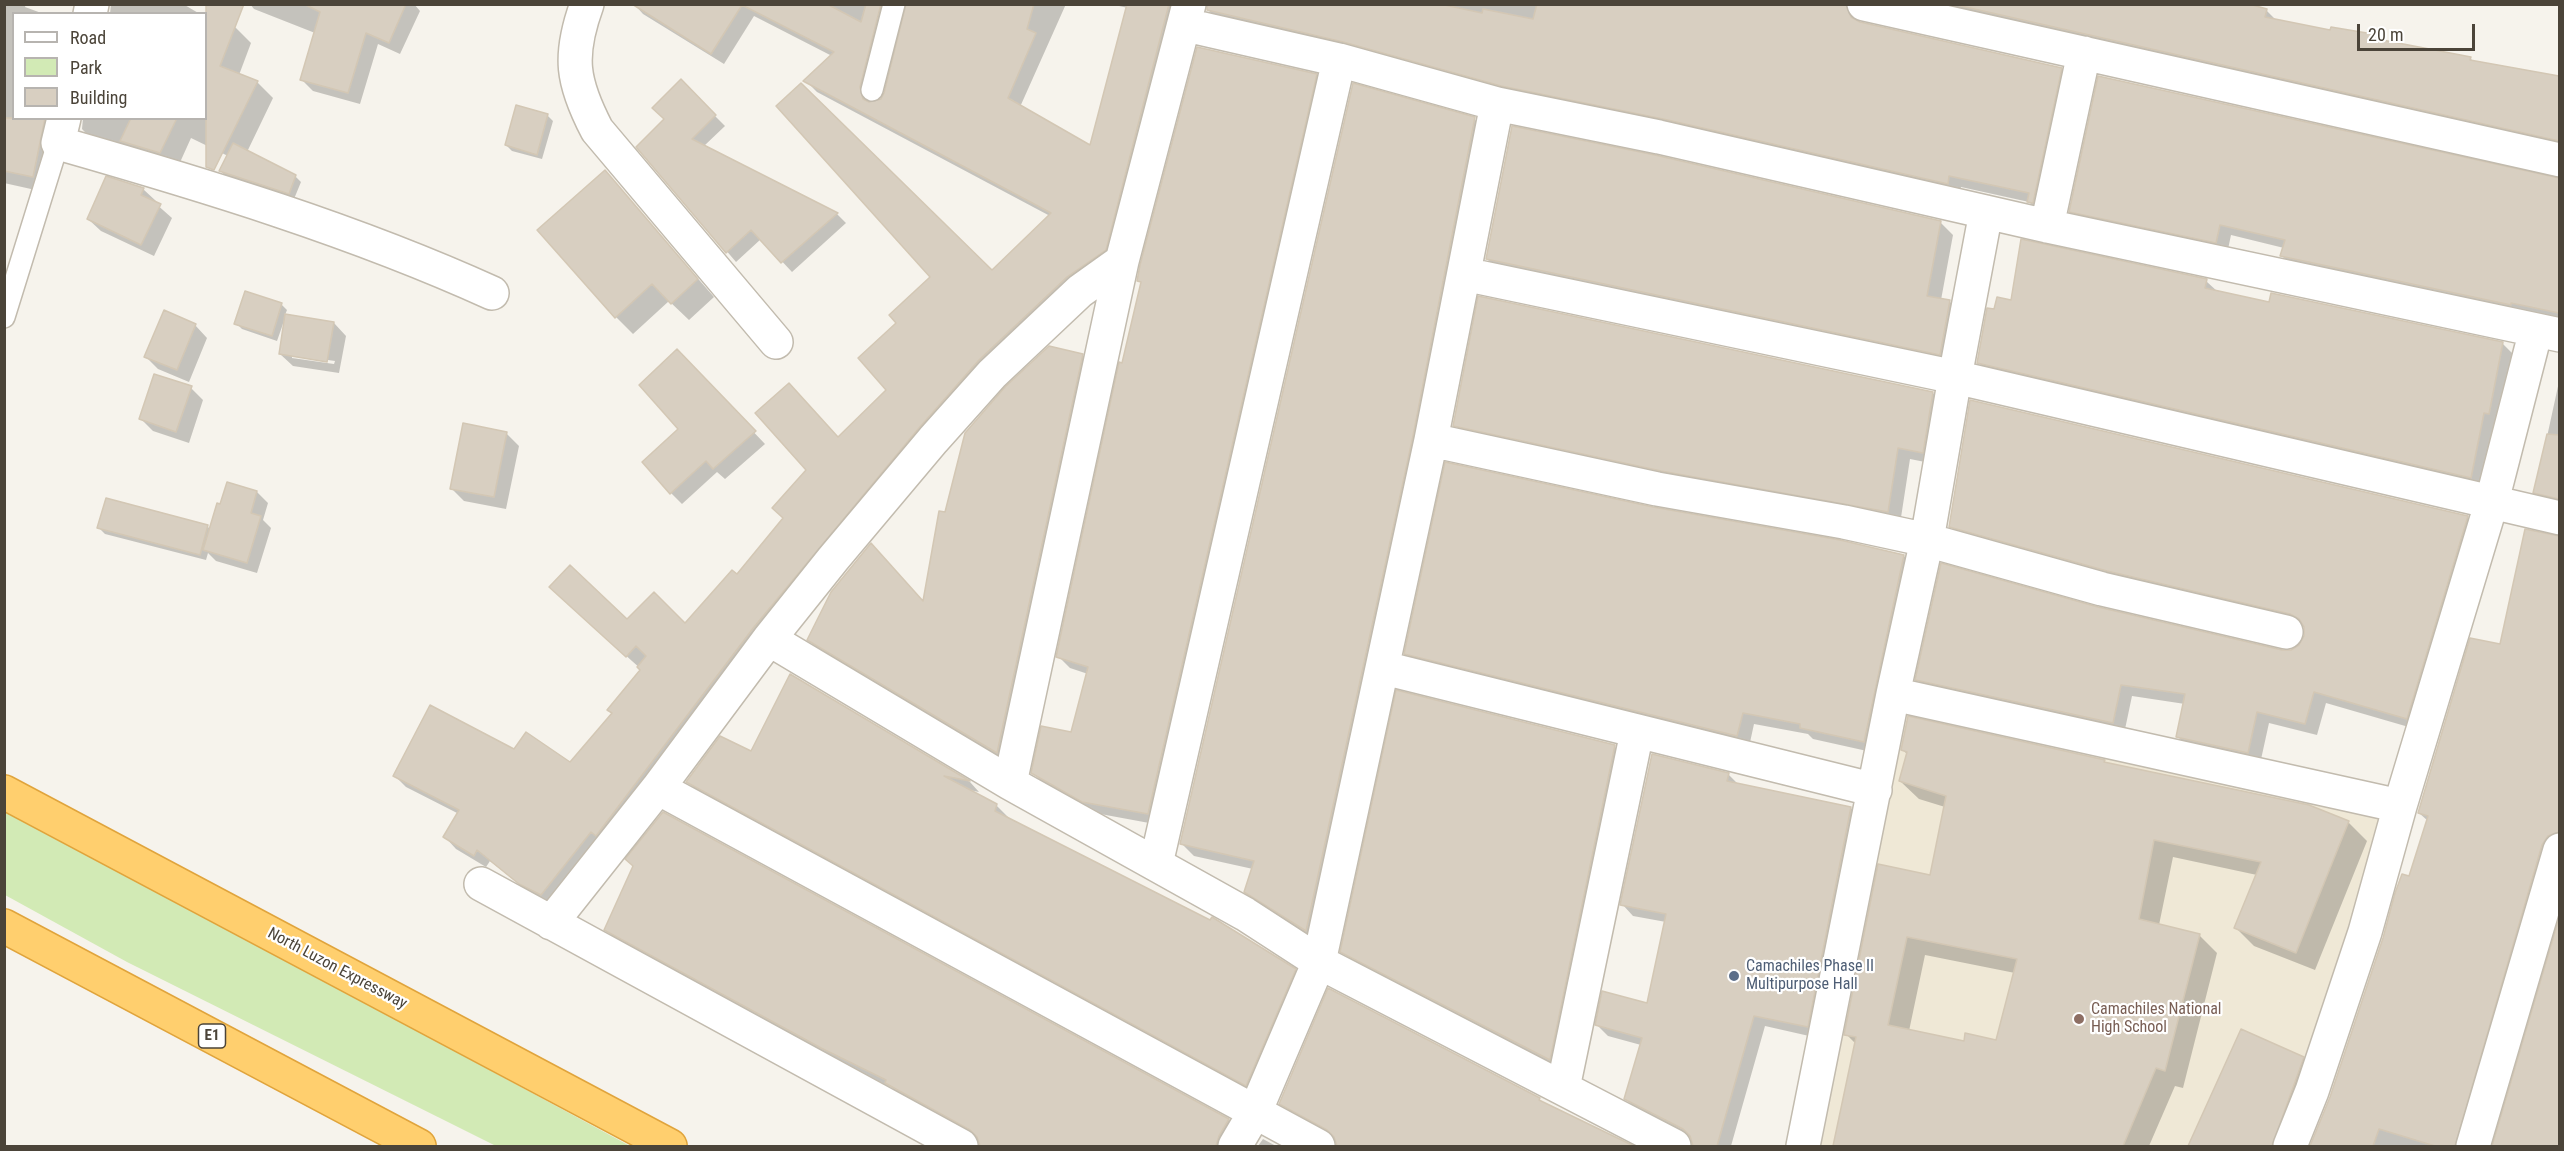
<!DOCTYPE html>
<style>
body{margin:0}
#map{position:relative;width:2564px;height:1151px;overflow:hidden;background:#f6f3ec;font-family:"Roboto Condensed",sans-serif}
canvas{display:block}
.frame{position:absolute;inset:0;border:6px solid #4b4439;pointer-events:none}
.legend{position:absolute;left:12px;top:12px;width:195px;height:108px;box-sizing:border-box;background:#fff;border:2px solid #b7b4b0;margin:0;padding:8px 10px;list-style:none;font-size:18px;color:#4b4439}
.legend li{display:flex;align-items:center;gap:12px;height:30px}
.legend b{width:30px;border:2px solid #b7b4b0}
.scale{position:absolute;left:2357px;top:24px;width:118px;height:27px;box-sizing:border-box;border:3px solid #4b4439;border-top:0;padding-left:8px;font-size:18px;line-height:21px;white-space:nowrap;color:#4b4439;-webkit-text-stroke:4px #fff;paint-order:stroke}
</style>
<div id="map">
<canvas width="2564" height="1151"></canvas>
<div class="frame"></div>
<ul class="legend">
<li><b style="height:8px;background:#fff"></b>Road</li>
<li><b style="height:16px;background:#d2eab5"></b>Park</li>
<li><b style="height:16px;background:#d8cfc1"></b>Building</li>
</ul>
<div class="scale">20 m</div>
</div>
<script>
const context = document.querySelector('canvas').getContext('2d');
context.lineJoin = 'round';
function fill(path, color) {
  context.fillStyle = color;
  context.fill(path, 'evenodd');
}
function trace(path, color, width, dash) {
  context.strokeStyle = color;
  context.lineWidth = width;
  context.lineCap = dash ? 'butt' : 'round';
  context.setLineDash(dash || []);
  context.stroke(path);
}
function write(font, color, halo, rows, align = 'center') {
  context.font = font + ' "Roboto Condensed",sans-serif';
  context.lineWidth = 4.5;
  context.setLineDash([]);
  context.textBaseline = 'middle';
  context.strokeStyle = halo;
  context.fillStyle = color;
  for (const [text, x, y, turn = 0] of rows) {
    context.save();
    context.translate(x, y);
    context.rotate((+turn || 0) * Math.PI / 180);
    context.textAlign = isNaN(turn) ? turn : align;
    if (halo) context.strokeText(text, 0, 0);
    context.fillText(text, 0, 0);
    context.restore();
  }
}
fill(new Path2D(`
 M1906,708L2382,809L2354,913L2278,1146H1809Z`), '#efe8d6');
fill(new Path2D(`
 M4,807L630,1146H496L127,962L5,895Z`), '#d2eab5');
fill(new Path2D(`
 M4,4H26L25,7L44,14H14V118H70L49,193L4,183Z
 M111,4H183L200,14H110Z
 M250,4H414L420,11L400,54L378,44L360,104L313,91L302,80L315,33L254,9Z
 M634,4H900L871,100L872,103L882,101L886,94L908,4H1066L1020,107L1091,147L1128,8L1110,4H1186L1117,262L1079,289L553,906L533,895L490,861L486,867L456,849L445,837L459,814L406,787L394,775L514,751L570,764L613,714L642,670L562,598L627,621L685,626L737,577L784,518L839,439L889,390L992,272L1050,216L817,92L806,81L832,56L754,16L724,64L643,14Z
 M1208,4H1861L1857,13L1858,23L2061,69L2073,81L2041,214L2029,202L1961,187L1960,195L1220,22L1208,10Z
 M1914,4H2233L2266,10L2277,21L2331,32L2372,36L2376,40L2470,58L2475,63L2560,78V149Z
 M206,16L235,27L251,43L239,75L257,82L273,98L247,152L295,176L301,182L294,199L226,177L221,171L228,156L191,138L177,169L98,146L82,129L83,118H206Z
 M1316,75L1328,87L1160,825L1095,813L1045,785L1033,773L1072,733L1088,674L1070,668L1058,656L1142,283L1139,280Z
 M681,82L725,126L704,146L837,214L846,223L792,272L761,239L736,262L638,147L666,119Z
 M547,115L553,121L542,159L512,151L506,145Z
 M1474,119L1487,131L1318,942L1258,904L1246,892L1253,869L1194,856L1181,843Z
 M605,172L714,297L689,320L669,301L633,334L616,317Z
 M2556,180H2560V322L2294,268L2282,256L2284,248L2231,235L2227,254L2083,223L2071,211Z
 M143,189L156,201L155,203L172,218L154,256L101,231L88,219Z
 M1940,222L1953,235L1941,300L1950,302L1962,314L1952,366L1499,271L1487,259Z
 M2206,281L2218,292L2270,304L2503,344L2516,357L2484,490L1991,375L1978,362L1996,311L2012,302Z
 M281,304L287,310L285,315L334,323L346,336L339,373L293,366L280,354L285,322L284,321L277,341L242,329L236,323ZM292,355L335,361L334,364L292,358Z
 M195,325L207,338L189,382L158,369L146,357Z
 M1082,355L1093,366L1008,763L820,651L809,640L924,603L946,514Z
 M688,363L765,444L725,479L717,472L682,504L671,493Z
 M2560,377V508L2547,504L2535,492Z
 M191,388L203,400L189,443L153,431L141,419Z
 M1933,393L1945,405L1935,464L1910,459L1900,524L1467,437L1455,425Z
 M506,433L519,446L506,509L464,501L451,488Z
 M257,492L268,503L263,520L271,528L257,573L216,561L208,553L206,560L105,534L99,528L207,526L211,530L221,506Z
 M1653,509L1840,542L1904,556L1915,568L1876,753L1813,739L1808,734L1754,724L1749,747L1418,665L1406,653Z
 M2467,517L2479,529L2419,730L2326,703L2317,735L2269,723L2260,764L2190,749L2178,737L2185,704L2132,696L2124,734L1929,691L1917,679L2097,609L2282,652H2291L2300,646L2306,636L2304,625L2120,582L1963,538L1951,526Z
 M2526,531L2560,537V848L2468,1146H2312L2410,878L2428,821L2419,813L2501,646Z
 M791,676L970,782L979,792L969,790L996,805L1009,818L1295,970L1307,983L1258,1097L700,794L688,782L752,753Z
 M1614,746L1627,759L1562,1071L1355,964L1342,951Z
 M1903,750L2104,761L2106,764L2348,822L2367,841L2315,970L2254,946L2236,928L2257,875L2173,857L2159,925L2199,935L2217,953L2183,1088L2175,1086L2149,1146H1835L1856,1044L1846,1034L1931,877L1945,807L1919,799L1900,781L1908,755ZM1925,955L2015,973L1998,1041L1965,1043L1909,1031Z
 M1728,774L1739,785L1851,808L1862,820L1818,1038L1765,1026L1731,1146H1701L1694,1140L1637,1110L1626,1099L1641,1045L1608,1036L1597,1025L1649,1005L1666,922L1633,916L1622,904Z
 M2560,924V1146H2494Z
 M605,929L1228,1120L1240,1132L1231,1146H980L979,1139L899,1095L892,1088L834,1060L617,941Z
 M2242,1031L2303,1058L2315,1070L2286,1146H2190Z
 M1281,1103L1614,1140L1615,1138L1631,1146H1338L1336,1139L1293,1115Z
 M1263,1139L1276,1146H1258Z`), '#0003');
const building = new Path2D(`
 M206,4H244L220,66L258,81L214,170L206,167Z
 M304,4H406L389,43L366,33L348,93L300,80L320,12Z
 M632,4H827L861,22L866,4H881L860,87L863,99L869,102L881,99L884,93L906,4H1034L1027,29L1036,33L1008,98L1090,145L1127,4H1169L1106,250L1067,277L979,360L919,428L754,627L596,836L591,832L541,895L519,884L477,850L474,856L443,837L459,810L393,776L430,705L514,749L526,732L570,762L612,713L607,710L640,670L637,667L646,656L636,646L626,657L549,587L570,565L627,619L654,592L685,623L732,570L737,574L783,518L772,508L806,470L755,413L789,383L838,437L886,390L858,358L896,323L889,315L930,277L776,106L801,83L992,270L1051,213L803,81L834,52L742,5L711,54Z
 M1207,4H1440L1482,13L1483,9L1533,19L1537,4H1846L1851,17L1860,22L2062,68L2033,203L2027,202L2029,193L1949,176L1948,184L1663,119L1501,86L1343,42L1207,10Z
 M1952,4H2249L2267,9L2265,17L2330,30L2331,27L2373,34L2372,38L2471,57L2470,60L2559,76V141Z
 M1197,47L1317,74L1148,814L1082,802L1031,773L1041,726L1071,732L1088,667L1056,657L1119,362L1122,363L1141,282L1137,281L1140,265Z
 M2098,76L2559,178V313L2511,303V305L2280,256L2285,240L2220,225L2216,243L2069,212Z
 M681,79L716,115L692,139L838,213L781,263L751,230L726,253L636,147L664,119L652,108Z
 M1353,83L1475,117L1413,436L1306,931L1244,892L1254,861L1180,844Z
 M516,105L548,114L537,155L505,145Z
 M4,118H45L33,177L4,171Z
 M131,118H177L160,153L120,141Z
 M1512,126L1655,155L1941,221L1927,296L1950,300L1940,355L1486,259Z
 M233,143L296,175L289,194L219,171Z
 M605,170L698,279L671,304L652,284L615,318L537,230Z
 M106,176L144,188L141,195L161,204L141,245L87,219Z
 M2021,239L2207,279L2205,288L2269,302L2271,293L2503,342L2489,414L2484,413L2471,478L1977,363L1987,308L1994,309L1997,297L2011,300Z
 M245,291L282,303L272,336L234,324Z
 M1478,296L1933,392L1923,453L1898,448L1888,512L1661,471L1453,426Z
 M164,310L196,324L177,370L144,357Z
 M285,314L334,322L327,362L279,354Z
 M1049,346L1083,354L997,753L807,640L831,592L871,543L923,601L939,511L945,512L965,433L1005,387Z
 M677,349L756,431L713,469L706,461L670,494L642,462L678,429L639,385Z
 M154,374L192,386L176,432L139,419Z
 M1970,400L2468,516L2407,719L2314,692L2305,724L2257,712L2248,753L2176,737L2185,694L2121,685L2113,723L1915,680L1941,563L2098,607L2282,650H2291L2299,645L2304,636V627L2299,619L2290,614L2107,571L1949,527Z
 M463,423L507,432L494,497L450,489Z
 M2547,434L2559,435V499L2533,493Z
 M1445,462L1653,507L1840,540L1904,555L1864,742L1800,728V724L1743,713L1737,736L1404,654Z
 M227,482L257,491L251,513L261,516L247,563L203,550L217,503L220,504Z
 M106,498L208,525L200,555L97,528Z
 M2525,529L2559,536V832L2548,836L2542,845L2455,1146H2435L2379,1129L2373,1146H2310L2330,1097L2383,938L2395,893L2402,874L2409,876L2428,816L2418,813L2470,638L2500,644Z
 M790,674L970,781L944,776L997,804L995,811L1210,920L1212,917L1296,969L1246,1086L686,782L720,736L751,751Z
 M1396,690L1615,745L1550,1060L1340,952Z
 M1908,716L2105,760L2104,762L2309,805L2349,821L2296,953L2234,928L2261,862L2154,840L2139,919L2200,934L2165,1071L2156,1068L2123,1146H1833L1856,1037L1844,1035L1878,864L1930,875L1946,796L1899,781L1907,752L1901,750ZM1907,937L2017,959L1996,1040L1965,1033L1964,1041L1888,1025Z
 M1652,754L1729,773L1727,781L1851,807L1808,1027L1754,1016L1717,1146H1693L1690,1136L1683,1129L1624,1099L1642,1038L1595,1025L1602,991L1647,1003L1666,914L1620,905Z
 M663,812L1229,1119L1219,1136L1216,1146H980L977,1137L970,1130L885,1083L886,1080L821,1048L604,930L633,866L625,859Z
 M2559,918V1146H2492Z
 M1328,988L1540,1098L1539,1100L1634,1146H1337L1334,1137L1327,1130L1279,1104Z
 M2241,1029L2304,1057L2272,1146H2188Z`);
fill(building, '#d8cfc1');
trace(building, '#d3c7b4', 1.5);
const service = new Path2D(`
 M872,90L894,4
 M4,317L58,143`);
const minor = new Path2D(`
 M587,4C568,56 572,82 597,130L776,342
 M1864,4L2560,160
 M90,14L92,4
 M1186,25L1339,60L1497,104L1659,137L2047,226L2560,335
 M64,118L58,143C205,185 353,230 492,293
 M2047,226L2084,53
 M1464,274L1955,377L2560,518
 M1431,440L1657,489L1844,522L1927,540L2102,589L2286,632
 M769,639L1010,783L1245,914L1319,962L1674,1146
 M1384,668L1875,790
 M1893,694L2400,806
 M1010,783L1122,261
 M658,788L1318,1146
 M1156,864L1339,60
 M481,884L961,1146
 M551,923L658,788L769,639L833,559L933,440L992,374L1080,291L1122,261L1189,4
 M1563,1088L1637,732
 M1235,1146L1255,1112L1319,962L1431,440L1497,104
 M1803,1146L1893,694L1927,540L1955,377L1986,212
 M2290,1146L2312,1091L2365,932L2400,806L2492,501L2536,330
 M2473,1146L2560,850`);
const motorway = new Path2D(`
 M4,792L670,1146
 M4,926L419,1146`);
trace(service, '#c2bbae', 24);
trace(minor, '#c2bbae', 36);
trace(motorway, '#e0a43c', 36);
trace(service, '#fff', 21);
trace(minor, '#fff', 33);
trace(motorway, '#ffcf6e', 33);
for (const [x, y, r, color] of [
 [1734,976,6,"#5c6f8a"],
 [2079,1019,6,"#8d6e63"]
]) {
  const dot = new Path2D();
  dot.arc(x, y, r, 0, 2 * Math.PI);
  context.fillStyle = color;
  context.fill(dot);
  trace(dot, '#fff', 2);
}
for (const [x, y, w] of [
 [212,1036,27]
]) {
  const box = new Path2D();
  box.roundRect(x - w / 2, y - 12, w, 24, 4.5);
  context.fillStyle = '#fff';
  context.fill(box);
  trace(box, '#4b4439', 1.5);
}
write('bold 15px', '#4b4439', null, [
 ["E1",212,1036]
]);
write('16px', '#4e5e75', '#fff', [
 ["Camachiles Phase II",1746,967],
 ["Multipurpose Hall",1746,985]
], 'left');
write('16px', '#4b4439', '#fff', [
 ["North Luzon Expressway",337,969,28]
]);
write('16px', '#785e54', '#fff', [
 ["Camachiles National",2091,1010],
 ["High School",2091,1028]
], 'left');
</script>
